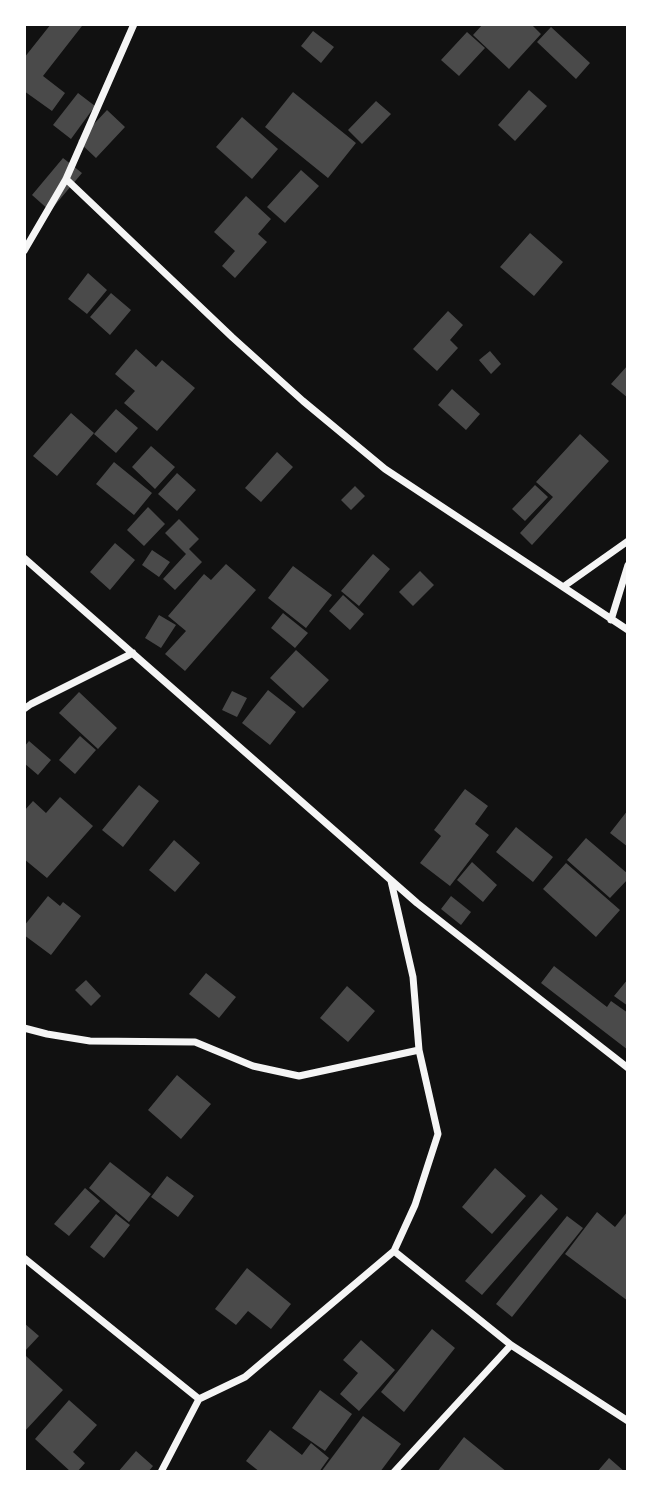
<!DOCTYPE html>
<style>
body{margin:0}
#map{position:relative;width:652px;height:1496px;overflow:hidden;background:#111;font-family:"Space Grotesk",sans-serif}
canvas{display:block}
.frame{position:absolute;inset:0;border:26px solid #fff;pointer-events:none}
</style>
<div id="map">
<canvas width="652" height="1496"></canvas>
<div class="frame"></div>
</div>
<script>
const context = document.querySelector('canvas').getContext('2d');
context.lineJoin = 'round';
function fill(path, color) {
  context.fillStyle = color;
  context.fill(path, 'evenodd');
}
function trace(path, color, width, dash) {
  context.strokeStyle = color;
  context.lineWidth = width;
  context.lineCap = dash ? 'butt' : 'round';
  context.setLineDash(dash || []);
  context.stroke(path);
}
fill(new Path2D(`
 M51,24L82,26L43,76L65,93L52,111L24,91V58Z
 M483,24H531L541,34L509,69L473,35Z
 M551,27L590,63L576,79L537,42Z
 M313,31L334,47L321,63L301,46Z
 M467,32L485,48L459,76L441,60Z
 M529,90L547,106L515,141L498,125Z
 M293,92L356,143L328,178L265,127Z
 M78,93L95,106L71,139L53,125Z
 M376,101L391,114L362,144L348,130Z
 M107,110L125,127L96,158L78,141Z
 M242,117L278,149L252,179L216,147Z
 M63,158L82,173L50,211L32,195Z
 M301,170L319,186L285,223L267,207Z
 M246,196L271,219L258,234L267,242L235,278L222,266L235,251L214,232Z
 M530,233L563,262L534,296L500,267Z
 M88,273L107,290L87,314L68,299Z
 M111,293L131,310L110,335L90,317Z
 M448,311L463,325L450,340L458,348L437,371L413,349Z
 M136,349L156,367L162,360L195,388L157,431L124,403L135,391L115,374Z
 M490,351L501,364L491,374L479,360Z
 M628,365V398L611,384Z
 M452,389L480,414L466,430L438,405Z
 M116,409L138,428L116,453L94,434Z
 M71,413L94,433L57,476L33,456Z
 M580,434L609,461L532,545L520,533L553,497L536,482Z
 M151,446L175,467L155,489L132,467Z
 M277,452L293,467L261,502L245,488Z
 M114,462L152,493L134,515L96,484Z
 M177,473L196,490L177,511L158,494Z
 M535,485L548,497L525,521L512,509Z
 M355,486L365,496L351,510L341,500Z
 M148,507L165,524L144,546L127,530Z
 M179,519L199,539L189,549L202,562L175,590L163,579L186,554L165,533Z
 M115,543L135,560L110,590L90,572Z
 M152,550L170,562L159,577L142,565Z
 M373,554L390,569L359,606L341,591Z
 M226,564L256,590L185,671L165,654L186,631L168,616L204,574L211,580Z
 M293,566L332,595L306,628L268,598Z
 M420,571L434,585L413,606L399,592Z
 M343,595L364,614L350,630L329,611Z
 M283,613L308,633L295,648L271,628Z
 M159,615L176,625L161,648L145,638Z
 M296,650L329,680L303,708L270,678Z
 M268,690L296,712L270,745L242,723Z
 M232,691L247,698L237,717L222,710Z
 M79,692L117,728L98,749L59,713Z
 M80,736L96,750L75,774L59,760Z
 M29,741L51,760L38,775L24,763V747Z
 M139,785L159,801L123,847L102,830Z
 M465,789L488,806L475,824L489,835L450,886L420,863L441,836L434,830Z
 M60,797L93,826L47,878L24,859V811L33,801L46,813Z
 M628,810V847L610,833Z
 M516,827L553,857L533,882L496,852Z
 M586,838L628,874V879L610,898L567,860Z
 M174,840L200,863L175,892L149,870Z
 M472,862L497,885L483,902L457,880Z
 M566,863L620,910L596,937L543,889Z
 M48,896L60,906L63,902L81,916L51,955L24,935V926Z
 M451,896L471,912L461,925L441,909Z
 M554,966L607,1007L611,1001L628,1013V1050L541,983Z
 M206,973L236,997L219,1018L189,994Z
 M628,979V1006L614,996Z
 M86,980L101,996L91,1006L75,990Z
 M347,986L375,1011L348,1042L320,1018Z
 M177,1075L211,1104L181,1139L148,1110Z
 M110,1162L151,1194L129,1222L89,1188Z
 M495,1168L526,1196L492,1234L462,1207Z
 M167,1176L194,1196L178,1217L151,1197Z
 M85,1188L100,1201L69,1236L54,1224Z
 M541,1194L558,1209L482,1295L465,1281Z
 M628,1211V1301L565,1254L597,1212L615,1227Z
 M116,1214L130,1225L104,1258L90,1247Z
 M567,1216L583,1228L512,1317L496,1304Z
 M247,1268L291,1304L271,1329L248,1311L236,1325L215,1309Z
 M24,1323L39,1336L24,1352Z
 M432,1329L455,1348L404,1412L381,1392Z
 M361,1340L395,1370L359,1411L340,1394L358,1373L343,1360Z
 M26,1356L63,1390L24,1432V1358Z
 M320,1390L352,1414L325,1451L292,1428Z
 M69,1400L97,1425L73,1452L85,1463L77,1472H71L35,1439Z
 M363,1416L401,1444L380,1472H321Z
 M270,1430L302,1455L311,1443L329,1458L319,1472H260L246,1461Z
 M464,1437L507,1472H437Z
 M136,1451L153,1466L148,1472H118Z
 M609,1458L625,1472H597Z`), '#4a4a4a');
trace(new Path2D(`
 M66,179L232,337L303,401L385,469L628,630
 M24,251L66,179L134,24
 M24,558L417,903L628,1068
 M563,587L628,541
 M611,620L628,565
 M24,709L31,704L133,653
 M24,1028L47,1034L90,1041L195,1042L253,1066L299,1076L419,1050
 M394,1251L511,1345L628,1421
 M24,1258L199,1399
 M161,1472L199,1399L245,1377L394,1251L415,1205L438,1134L419,1050L413,977L391,881
 M394,1472L511,1345`), '#f5f5f5', 7);
</script>
